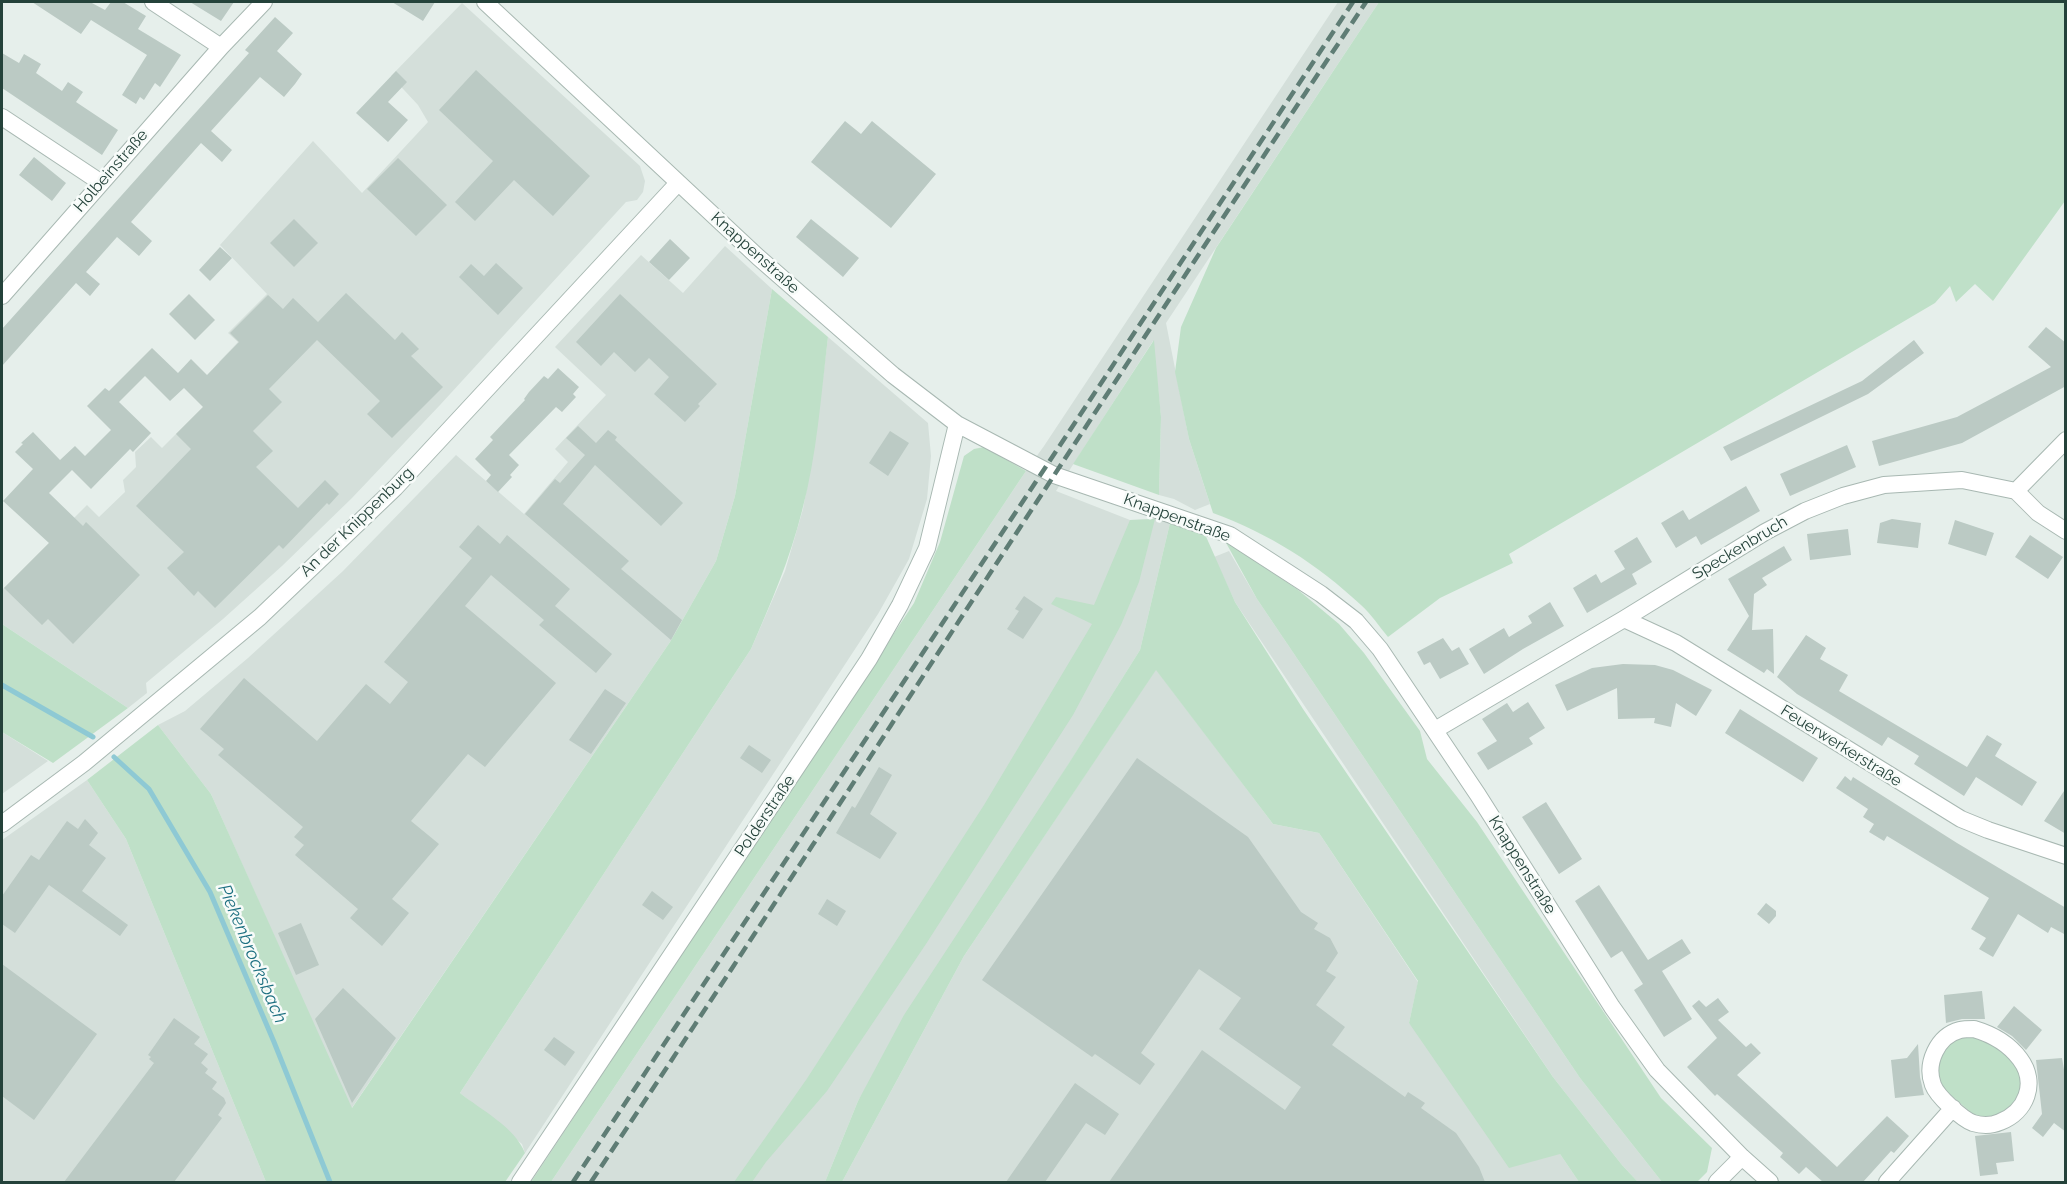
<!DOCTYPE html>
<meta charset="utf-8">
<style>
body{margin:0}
#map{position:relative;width:2067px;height:1184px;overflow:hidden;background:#e6efeb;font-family:Raleway,sans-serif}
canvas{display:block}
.frame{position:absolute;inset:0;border:3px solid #24423a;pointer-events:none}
</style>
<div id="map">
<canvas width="2067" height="1184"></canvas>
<div class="frame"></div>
</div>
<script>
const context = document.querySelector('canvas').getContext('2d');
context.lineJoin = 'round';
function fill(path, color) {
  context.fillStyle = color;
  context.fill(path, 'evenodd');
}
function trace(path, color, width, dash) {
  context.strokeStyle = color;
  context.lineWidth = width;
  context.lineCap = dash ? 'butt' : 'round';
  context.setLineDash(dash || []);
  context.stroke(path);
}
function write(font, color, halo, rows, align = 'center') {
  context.font = font + ' Raleway,sans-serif';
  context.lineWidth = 5;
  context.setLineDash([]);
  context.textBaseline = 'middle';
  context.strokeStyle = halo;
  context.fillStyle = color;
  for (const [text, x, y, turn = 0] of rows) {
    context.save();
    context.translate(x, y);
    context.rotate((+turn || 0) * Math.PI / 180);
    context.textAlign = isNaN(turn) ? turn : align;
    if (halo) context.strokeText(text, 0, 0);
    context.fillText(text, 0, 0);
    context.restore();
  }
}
fill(new Path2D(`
 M1338,2H1379L1166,323L1189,439L1210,504L1195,510L1174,499L1159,495L1161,417L1153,341L1056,491L1130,520L1155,519L1170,523L1140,650L858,1101L825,1182H551L1026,471L1044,446Z
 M462,3L640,166L645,181L643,192L637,200L626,202L440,405L352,498L282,566L223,619L146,683L147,693L128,708L2,624V590L87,505L99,517L125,492L123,480L136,467L135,452L151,437L162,448L204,406L228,371L219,362L238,342L228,333L267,294L220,245L313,141L362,193L428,122L418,105L391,76Z
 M725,246L772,289L735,496L716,561L670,642L351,1109L211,794L158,725L185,711L248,658L343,571L456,455L524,514L568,462L555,449L606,395L555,347L641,255L683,293Z
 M828,337L928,423L931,456L927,499L909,559L878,614L525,1153L522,1144L460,1093L751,649L785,571L803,509L814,447Z
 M1229,551L1257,599L1580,1078L1662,1182H1638L1622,1165L1553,1077L1235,602L1214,557Z
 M1156,669L1273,824L1319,833L1418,982L1409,1023L1560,1154L1579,1182H842L964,956Z
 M2,732L48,761L2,794Z
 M87,780L126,839L266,1182H2V840Z`), '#d4dfda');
fill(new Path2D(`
 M1379,2H2065V201L1993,301L1975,284L1956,302L1950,286L1935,303L1509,554L1513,563L1440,598L1388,637C1379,626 1371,614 1361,605C1317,564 1270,534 1213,513L1189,439L1175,372L1181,327L1216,248Z
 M772,289L828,337C821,395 817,455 802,511C790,559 771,603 751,649L460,1093C481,1110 515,1127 525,1153L505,1182H266L126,839L87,780L158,725L211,794L352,1108L670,642L716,561L735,496Z
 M1154,340L1161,417L1159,495L1073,464Z
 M984,447L1026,471L551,1182H531L914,603L940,542L964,456L974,449Z
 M1155,519L1139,582L1121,625L1073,715L926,944L827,1091L766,1162L752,1182H734L806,1080L984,805L1092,624L1051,604L1056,597L1094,605L1130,520Z
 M1170,523L1204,532L1235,602L1303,709L1553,1077L1622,1165L1638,1182H1579L1560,1154L1509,1168L1409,1023L1418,981L1319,833L1273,824L1156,670L964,956L842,1182H825L858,1101L904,1015L1069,763L1140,650Z
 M1225,541L1297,589L1339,624L1364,653L1420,731L1427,759L1477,822L1661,1098L1712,1148L1707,1172L1697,1182H1662L1580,1078L1257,599Z
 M2,624L128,708L53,763L2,732Z
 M1975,1035C1994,1046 2023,1059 2021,1086C2021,1093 2016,1100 2011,1105C2003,1114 1989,1119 1977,1116C1971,1114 1964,1106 1959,1102C1952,1096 1944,1090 1940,1082C1933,1065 1945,1043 1961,1037C1966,1036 1971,1035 1975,1035Z`), '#bfe0c8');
trace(new Path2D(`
 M2,685L93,737
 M114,757L149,789L210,892L274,1042L330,1182`), '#8ec9d4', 5);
fill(new Path2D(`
 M32,2H90L105,10L111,2H123L146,16L138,29L181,55L160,87L155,83L144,100L140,97L136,104L122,95L147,55L91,20L81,34Z
 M190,2H234L221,21Z
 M392,2H435L423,21Z
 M275,17L293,33L277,51L302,74L295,84L284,97L260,77L211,131L232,150L222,162L201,143L131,222L152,241L139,256L117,237L86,272L100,284L90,296L76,283L2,366V329L249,53L245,50Z
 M2,53L19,63L24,54L41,64L36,73L62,91L68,82L83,92L76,102L118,130L102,155L2,88Z
 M476,70L590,176L553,216L514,180L475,221L455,202L493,161L439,110Z
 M396,71L407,82L388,102L408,120L388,142L356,113Z
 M845,121L861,134L872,121L936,174L891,228L811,162Z
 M34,157L66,183L52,201L19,175Z
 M398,158L447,205L416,236L367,189Z
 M294,219L318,243L294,267L270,243Z
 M811,219L859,258L843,277L796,237Z
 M670,239L690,258L669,280L649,262Z
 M220,247L232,258L210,281L199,270Z
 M496,263L523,288L498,315L459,277L471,264L484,276Z
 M346,293L395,340L402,332L419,349L411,356L443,387L392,438L367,414L380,401L317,340L269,389L282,402L253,431L273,451L256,467L298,508L325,480L339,494L329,505L327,503L283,549L279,545L215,608L198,591L194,596L167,568L184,552L136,506L191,449L176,434L203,407L184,388L170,401L145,376L119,402L151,433L133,452L130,449L91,489L72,470L49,493L83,526L86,522L140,575L73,644L48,619L42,625L4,588L49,543L3,501L33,469L15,452L23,444L21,443L33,432L60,460L75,446L85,456L111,430L87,406L105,388L109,391L152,348L178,373L191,359L207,375L239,342L230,333L268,295L283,309L293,298L318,322Z
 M189,294L215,320L195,340L169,314Z
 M620,294L717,384L698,404L700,406L685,422L654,394L669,377L649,358L635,372L614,352L601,366L576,342Z
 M2046,327L2066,343V386L1962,443L1879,466L1872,441L1957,417L2051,367L2028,347Z
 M1914,340L1924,353L1868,394L1731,461L1723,447L1862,381Z
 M558,368L579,387L573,394L576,397L562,412L556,407L509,455L519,465L510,475L512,477L498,492L486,481L491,475L475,459L493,440L490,437L525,400L524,399L529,392L544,376L548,379Z
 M578,426L596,443L608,430L617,437L615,440L683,503L661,526L595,465L563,504L629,561L621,569L682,620L671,640L525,514L555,479L560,483L585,455L566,438Z
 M890,431L909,443L888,476L869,463Z
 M1847,445L1856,467L1790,496L1780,474Z
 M1746,486L1760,511L1701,545L1696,536L1676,548L1661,523L1683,510L1689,520Z
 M1892,519L1921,523L1918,548L1877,543L1880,523Z
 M1955,520L1994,533L1986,556L1948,544Z
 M478,525L500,544L507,535L570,589L555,606L612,654L596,673L539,625L544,620L491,575L465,606L556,683L485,767L468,754L411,821L439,844L392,899L409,913L382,946L350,918L358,909L295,855L304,845L294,837L303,827L218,755L224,749L200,729L244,678L317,741L366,684L390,704L408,682L384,662L472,558L459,547Z
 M1848,529L1851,555L1810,560L1807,534Z
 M2030,535L2063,557L2048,579L2015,557Z
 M1637,537L1652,562L1632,574L1637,584L1587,613L1573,588L1596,574L1601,583L1625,569L1614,551Z
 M1784,546L1792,560L1762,578L1767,585L1754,594L1752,630L1773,629L1774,674L1767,669L1764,673L1727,650L1749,616L1728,579Z
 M1024,596L1043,609L1023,639L1007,629L1019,611L1015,609Z
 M1550,602L1564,626L1523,649L1484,674L1469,649L1504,628L1509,637L1532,623L1528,616Z
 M1806,635L1826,648L1820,659L1848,675L1839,691L1967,767L1987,735L2002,744L1995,756L2037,782L2022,806L1976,777L1964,796L1914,764L1919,756L1901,745L1888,737L1882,746L1797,694L1777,677Z
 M1443,638L1452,651L1459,647L1469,664L1440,679L1430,662L1424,665L1417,652Z
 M1623,664L1655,665L1673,670L1712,690L1696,716L1676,703L1671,727L1654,723L1655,718L1618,719L1617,688L1567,711L1555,685L1592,668Z
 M605,689L626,703L591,754L569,740Z
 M1528,702L1545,728L1529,738L1533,744L1488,770L1477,753L1497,741L1482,719L1507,703L1513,712Z
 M1740,709L1818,758L1803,782L1725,733Z
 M749,745L771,760L762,773L740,758Z
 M1137,758L1248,837L1301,912L1318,923L1314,929L1330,938L1338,953L1326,971L1336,977L1316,1005L1345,1027L1332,1045L1405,1097L1408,1092L1425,1103L1421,1108L1456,1133L1479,1167L1485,1182H1109L1202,1050L1285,1110L1301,1087L1219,1029L1241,998L1199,969L1141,1053L1155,1064L1140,1085L1095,1054L1092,1057L982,980Z
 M879,767L892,775L870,814L897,833L880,859L836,833L852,806L855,808Z
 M1845,776L1851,781L1853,777L1957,843L2066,908V935L2051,927L2048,933L2018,914L1993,957L1979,949L1986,938L1971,929L1989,898L1887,836L1884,841L1869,832L1874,824L1863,817L1868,809L1836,788Z
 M2066,788V834L2044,821Z
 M1546,802L1582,859L1559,874L1522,817Z
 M85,819L98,833L89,845L106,858L82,891L128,925L120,936L49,885L15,933L2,924V896L31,855L39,860L67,821L78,829Z
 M1599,885L1648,960L1682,939L1691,953L1662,971L1692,1019L1664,1037L1634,990L1643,984L1622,951L1611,958L1575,901Z
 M652,891L673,907L663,920L642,905Z
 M827,899L846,911L837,926L818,914Z
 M1766,903L1776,911V916L1769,924L1757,914Z
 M301,923L319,965L296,975L278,933Z
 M2,964L97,1034L34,1120L2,1096Z
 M343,988L396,1038L352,1103L315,1019Z
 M1982,991L1985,1019H1962L1946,1023L1944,995Z
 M1718,998L1729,1012L1718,1020L1746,1047L1751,1043L1761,1053L1737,1075L1837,1167L1887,1116L1909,1136L1894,1153L1891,1151L1863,1182H1823L1806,1167L1799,1174L1780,1157L1783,1153L1717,1094L1715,1096L1687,1067L1717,1038L1692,1006L1699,1000L1706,1007Z
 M2014,1006L2042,1030L2026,1050L2012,1036L1997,1027Z
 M174,1018L200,1037L194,1044L208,1054L201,1063L208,1069L205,1073L217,1082L212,1089L224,1098L226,1103L218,1115L222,1118L174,1182H64L154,1063L149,1059L151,1057L148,1055Z
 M554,1037L575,1052L565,1066L544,1050Z
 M1918,1044L1920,1077L1924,1095L1895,1098L1891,1060L1907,1058Z
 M2062,1058L2066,1081V1132L2054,1123L2043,1137L2032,1128L2042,1114L2036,1060Z
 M1075,1083L1119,1114L1105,1135L1086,1123L1045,1182H1006Z
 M2011,1132L2014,1161L1996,1163L1998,1174L1980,1176L1975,1136Z`), '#bbcac4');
const street = new Path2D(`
 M153,2L221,47
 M485,2L758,257L893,375L957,424L1054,475L1230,535L1321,594L1356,621L1380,649L1478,795L1612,1007L1657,1070L1742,1157L1770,1182
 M2,117L100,182
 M2,296L221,47L264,2
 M2016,491L2066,440
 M1624,619L1676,643L1961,819L1988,830L2066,856
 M1435,730L1624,619L1765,532L1805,511L1843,496L1884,485L1962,480L2016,491L2038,513L2066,531
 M2,824L84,763L260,617L395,488L678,183
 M1974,1029C1991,1034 2009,1044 2020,1059C2038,1083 2026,1112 2000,1122C1991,1126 1983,1126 1973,1123C1962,1119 1937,1096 1933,1085C1925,1064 1937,1036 1960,1030C1964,1029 1970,1029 1974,1029Z
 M520,1182L869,659L900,605L927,548L957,424
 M1717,1182L1742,1157
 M1887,1182L1953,1108`);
trace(street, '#a8b8b2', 18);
trace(street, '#fff', 16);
trace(new Path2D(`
 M573,1182L1353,2
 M591,1182C851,790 1105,393 1366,2`), '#5f7d75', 4.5, [12, 6]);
write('16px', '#24423a', '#f7fbf9', [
 ["Holbeinstraße",111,171,-49],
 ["Knappenstraße",755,253,42],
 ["Knappenstraße",1177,518,20],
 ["An der Knippenburg",357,522,-44],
 ["Speckenbruch",1740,548,-31],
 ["Feuerwerkerstraße",1841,746,32],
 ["Polderstraße",765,816,-56],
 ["Knappenstraße",1522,865,58]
]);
write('italic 18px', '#1c6f80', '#f7fbf9', [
 ["Piekenbrocksbach",252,954,67]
]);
</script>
